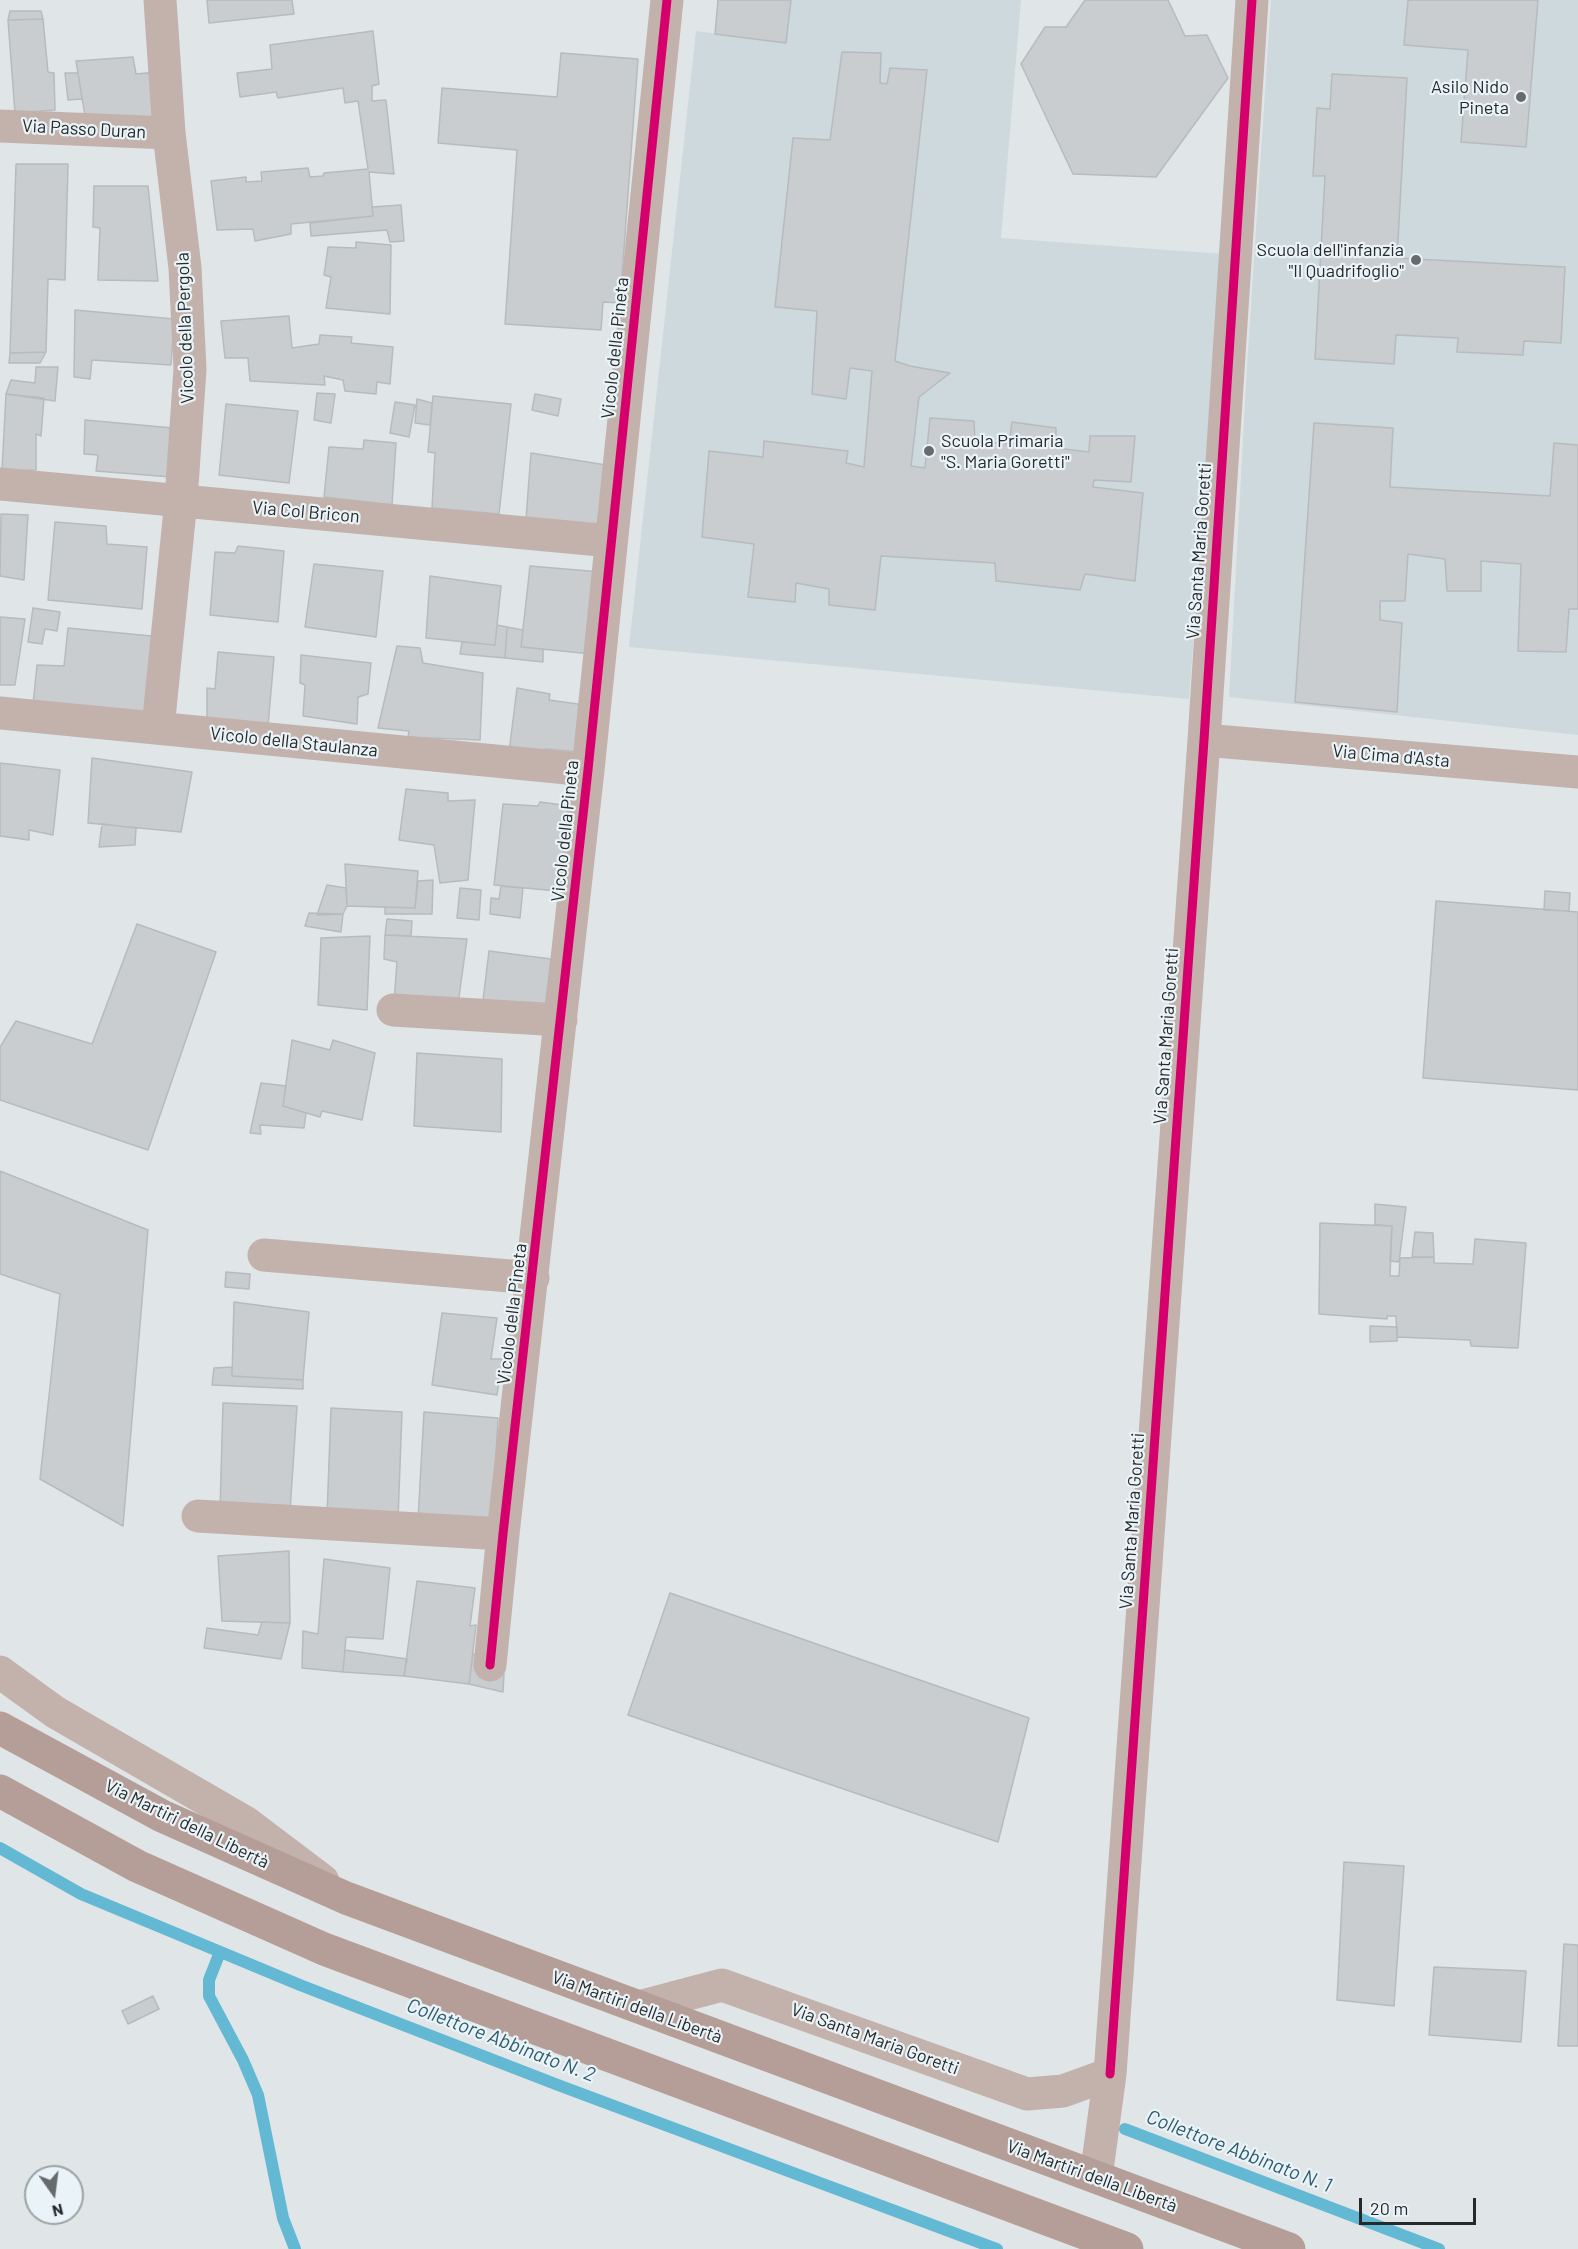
<!DOCTYPE html>
<meta charset="utf-8">
<style>
body{margin:0}
#map{position:relative;width:1578px;height:2249px;overflow:hidden;background:#e0e5e7;font-family:Barlow,sans-serif}
canvas{display:block}
.north{position:absolute;left:24px;top:2165px;width:60px;height:60px;box-sizing:border-box;background:#eaf3f7;border:2px solid #9ca3a5;border-radius:50%;rotate:166deg;font-size:16px;font-weight:700;line-height:24px;text-align:center;color:#272a2b}
.north::after{content:'';display:block;margin:auto;width:21px;height:27px;background:#686b6d;clip-path:polygon(50% 0,100% 100%,50% 72%,0 100%)}
.scale{position:absolute;left:1359px;top:2198px;width:117px;height:27px;box-sizing:border-box;border:3px solid #272a2b;border-top:0;padding-left:8px;font-size:18px;line-height:21px;white-space:nowrap;color:#272a2b;-webkit-text-stroke:4px #eaf3f7;paint-order:stroke}
</style>
<div id="map">
<canvas width="1578" height="2249"></canvas>
<div class="north">N</div>
<div class="scale">20 m</div>
</div>
<script>
const context = document.querySelector('canvas').getContext('2d');
context.lineJoin = 'round';
function fill(path, color) {
  context.fillStyle = color;
  context.fill(path, 'evenodd');
}
function trace(path, color, width, dash) {
  context.strokeStyle = color;
  context.lineWidth = width;
  context.lineCap = dash ? 'butt' : 'round';
  context.setLineDash(dash || []);
  context.stroke(path);
}
function write(font, color, halo, rows, align = 'center') {
  context.font = font + ' Barlow,sans-serif';
  context.lineWidth = 4.5;
  context.setLineDash([]);
  context.textBaseline = 'middle';
  context.strokeStyle = halo;
  context.fillStyle = color;
  for (const [text, x, y, turn = 0] of rows) {
    context.save();
    context.translate(x, y);
    context.rotate((+turn || 0) * Math.PI / 180);
    context.textAlign = isNaN(turn) ? turn : align;
    if (halo) context.strokeText(text, 0, 0);
    context.fillText(text, 0, 0);
    context.restore();
  }
}
fill(new Path2D(`
 M789,0H1021L1001,238L1223,254L1189,699L629,647L696,31L786,43Z
 M1271,0H1578V735L1229,697L1247,367Z`), '#cdd9dd');
trace(new Path2D(`
 M0,1848L81,1894L300,1985L558,2085L997,2249
 M220,1952L209,1980V1996L243,2060L258,2095L283,2218L295,2249
 M1125,2129L1439,2249`), '#63b9d3', 12);
const building = new Path2D(`
 M207,0H292L294,14L209,23Z
 M718,0H791L786,43L715,34Z
 M1085,0H1168L1185,36L1207,35L1228,78L1156,177L1073,174L1021,64L1045,27H1066Z
 M1408,0H1538L1526,147L1461,142L1468,50L1404,45Z
 M10,11H41L43,19L8,20Z
 M43,19L48,72L54,73L55,110L15,113L8,20Z
 M373,31L379,84L372,86V101L386,100L394,174L369,172L373,216L291,224V234L255,241L253,229L217,230L211,181L246,177V182L262,181L261,172L308,168L310,177L323,176L324,173L368,169L358,101L345,103L343,88L278,98L276,92L240,97L237,73L272,69L270,45Z
 M842,52L881,53L880,83L887,84L890,68L927,70L895,361L910,366L950,373L919,397L911,466L925,468L930,418L974,421L975,441L1009,444L1012,422L1056,428V448L1089,452L1090,436H1135L1131,482L1094,480L1093,487L1143,493L1135,581L1085,574L1080,590L996,581L995,563L881,556L875,610L829,605V589L796,583L795,602L748,597L754,544L702,537L709,451L763,457L764,441L848,451L846,463L864,467L872,371L850,368L846,399L812,394L817,311L775,307L793,138L830,140Z
 M561,53L638,59L620,303L603,302L601,330L505,324L517,150L438,143L442,88L557,97Z
 M133,57L136,74L157,72L156,120L87,128L76,61Z
 M65,73H78L82,99L68,100Z
 M1332,74L1407,78L1397,258L1565,267L1561,343L1524,341L1523,355L1457,352L1458,338L1396,335L1394,364L1315,359L1325,176H1313L1317,108L1330,109Z
 M16,164H68L65,280L48,279L46,352L10,353Z
 M94,186H148L158,281L98,280L100,228L93,227Z
 M401,205L404,241L390,242L387,230L311,236L310,223L373,216L372,207Z
 M356,242L391,245L390,314L326,308L331,277L324,275L328,247L356,248Z
 M75,310L174,319L171,365L92,360L90,379L74,377Z
 M289,316L292,348L319,344L320,335L352,337L351,343L393,347L390,384L377,382L376,394L345,391L343,380L324,376L325,385L250,381L248,358H225L221,321Z
 M46,352L40,363H9L10,353Z
 M36,367H58L55,401L6,394L11,380L35,383Z
 M317,393L335,394L331,423L314,420Z
 M6,394L44,398L41,436L36,434V470L2,471Z
 M535,394L561,399L558,416L532,410Z
 M433,396L511,404L499,514L432,508L435,453L428,452Z
 M417,399L432,403L430,425L415,423Z
 M395,402L415,405L409,437L390,433Z
 M226,404L298,411L289,483L219,475Z
 M85,420L173,428L171,477L96,471L98,455L84,454Z
 M1314,423L1393,428L1390,487L1550,496L1554,443L1578,445V609H1569L1566,652L1518,651L1521,564L1481,561V591H1447L1445,559L1408,554L1405,601H1380V620L1402,623L1397,712L1295,702Z
 M364,440L396,443L392,505L324,497L329,447L363,449Z
 M531,453L606,465L597,525L526,519Z
 M1,514L28,515L24,580L0,576Z
 M55,522L106,526L107,544L147,547L142,609L48,600Z
 M238,546L284,551L278,622L210,615L215,552L235,553Z
 M314,564L383,571L376,637L305,627Z
 M530,566L601,572L592,654L521,647Z
 M430,576L501,586L495,645L426,638Z
 M33,608L60,612L57,631L45,629L42,644L28,642Z
 M0,617L25,619L15,685H0Z
 M497,625L507,627L505,658L460,654L462,642L495,645Z
 M507,627L523,630L521,647L543,649V662L505,658Z
 M68,628L162,637L153,719L33,705L37,665L64,666Z
 M397,646L420,648L423,663L483,673L480,740L408,737L409,731L378,728Z
 M218,652L274,657L268,726L207,719V688L215,689Z
 M301,655L371,663L368,694L358,697L357,724L303,716L305,685L300,683Z
 M517,688L550,694L549,700L585,705L579,752L546,749L508,760Z
 M92,758L192,772L181,832L88,823Z
 M0,763L60,770L53,835L29,830V840L0,836Z
 M406,789L448,793V801L475,800L468,880L440,883L434,845L399,840Z
 M540,802L578,807L567,892L494,885L503,804L538,806Z
 M102,824L136,828L135,845L99,847Z
 M345,864L418,871L415,908L347,906Z
 M433,880L432,914H385V907L415,908L418,881Z
 M327,885L346,888L347,906L343,914L317,915Z
 M501,886L523,888L520,918L490,914L491,898L499,899Z
 M460,888L481,890L479,920L457,918Z
 M1545,891L1570,893L1569,911L1544,910Z
 M1436,901L1578,912V1090L1423,1078Z
 M309,913L343,914L341,932L305,926Z
 M387,919L412,921L411,936L385,935Z
 M137,924L216,952L148,1150L0,1100V1047L16,1021L92,1044Z
 M385,935L467,939L458,1004L394,1002L397,962L384,959Z
 M370,936L367,1010L318,1005L321,938Z
 M489,951L551,959L545,1008L483,1000Z
 M292,1040L330,1050L333,1040L375,1053L362,1120L322,1111L320,1117L283,1106Z
 M417,1053L502,1059L501,1132L414,1126Z
 M261,1083L286,1086L283,1106L306,1113L304,1128L260,1125L261,1134L250,1133Z
 M0,1171L148,1230L123,1526L40,1479L60,1294L0,1274Z
 M1375,1204L1406,1207L1399,1262L1390,1261L1392,1226L1375,1225Z
 M1320,1223L1392,1226L1390,1276H1399L1400,1258L1434,1257V1263L1473,1264L1475,1239L1526,1243L1518,1348L1471,1346L1470,1340L1397,1337L1396,1316H1387V1319L1319,1314Z
 M1415,1232L1433,1233L1434,1257H1412Z
 M226,1272L250,1274L249,1289L225,1287Z
 M234,1302L309,1312L303,1380L232,1376Z
 M442,1313L497,1318L491,1359H502L497,1395L432,1385Z
 M1370,1326L1397,1327V1341L1370,1342Z
 M232,1367V1376L303,1380V1389L212,1385L214,1368Z
 M223,1403L297,1406L290,1511L220,1510Z
 M331,1408L402,1412L398,1519L327,1516Z
 M424,1412L498,1418L492,1526L418,1520Z
 M289,1551L290,1623L222,1621L218,1556Z
 M324,1559L390,1568L383,1639L346,1637L343,1672L302,1668L303,1631L318,1634Z
 M417,1581L475,1588L470,1626L476,1625L469,1684L404,1676Z
 M670,1593L1029,1718L998,1842L628,1715Z
 M262,1622L290,1623L281,1659L204,1648L207,1628L258,1635Z
 M345,1650L407,1659L404,1676L343,1672Z
 M473,1654L488,1655L486,1671L504,1674L503,1692L469,1684Z
 M1344,1862L1404,1866L1394,2006L1337,2000Z
 M1564,1944L1578,1945V2046H1558Z
 M1434,1967L1526,1971L1521,2042L1429,2035Z
 M153,1996L159,2009L128,2024L122,2011Z`);
fill(building, '#c9cdcf');
trace(building, '#b7bbbd', 1.5);
trace(new Path2D(`
 M0,126L169,133
 M0,484L611,541
 M0,713L588,770
 M158,728L181,500L190,369L185,268L169,133L160,0
 M1204,740L1578,772
 M393,1010L561,1020
 M264,1255L533,1278
 M198,1516L503,1534
 M490,1665L503,1534L588,770L667,0
 M0,1672L55,1712L245,1822L323,1881
 M639,2007L722,1985L1027,2094L1063,2091L1110,2074L1096,2177
 M1110,2074L1204,740L1252,0`), '#c3b1ac', 33);
trace(new Path2D(`
 M0,1728L162,1816L346,1898L1289,2249
 M0,1791L137,1866L324,1949L1127,2249`), '#b59e98', 33);
trace(new Path2D(`
 M490,1665L503,1534L588,770L667,0
 M1110,2074L1204,740L1252,0`), '#d6006c', 9);
for (const [x, y, r, color] of [
 [1521,97,6,"#686b6d"],
 [1416,260,6,"#686b6d"],
 [929,451,6,"#686b6d"]
]) {
  const dot = new Path2D();
  dot.arc(x, y, r, 0, 2 * Math.PI);
  context.fillStyle = color;
  context.fill(dot);
  trace(dot, '#eaf3f7', 2);
}
write('18px', '#272a2b', '#eaf3f7', [
 ["Asilo Nido",1509,87],
 ["Pineta",1509,108],
 ["Scuola dell'infanzia",1404,250],
 ["\"Il Quadrifoglio\"",1404,271],
 ["Scuola Primaria",941,441,"left"],
 ["\"S. Maria Goretti\"",941,462,"left"]
], 'right');
write('18px', '#272a2b', '#eaf3f7', [
 ["Via Passo Duran",84,129,3],
 ["Vicolo della Pergola",185,328,-92],
 ["Vicolo della Pineta",615,348,-84],
 ["Via Col Bricon",306,512,5],
 ["Via Santa Maria Goretti",1199,551,-86],
 ["Vicolo della Staulanza",294,742,6],
 ["Via Cima d'Asta",1391,756,5],
 ["Vicolo della Pineta",565,831,-84],
 ["Via Santa Maria Goretti",1166,1036,-86],
 ["Vicolo della Pineta",512,1314,-83],
 ["Via Santa Maria Goretti",1132,1521,-86],
 ["Via Martiri della Libertà",187,1824,26],
 ["Via Martiri della Libertà",637,2007,20],
 ["Via Santa Maria Goretti",875,2039,20],
 ["Via Martiri della Libertà",1092,2176,20]
]);
write('italic 20px', '#2d5c6c', '#eaf3f7', [
 ["Collettore Abbinato N. 2",501,2040,21],
 ["Collettore Abbinato N. 1",1239,2151,21]
]);
</script>
